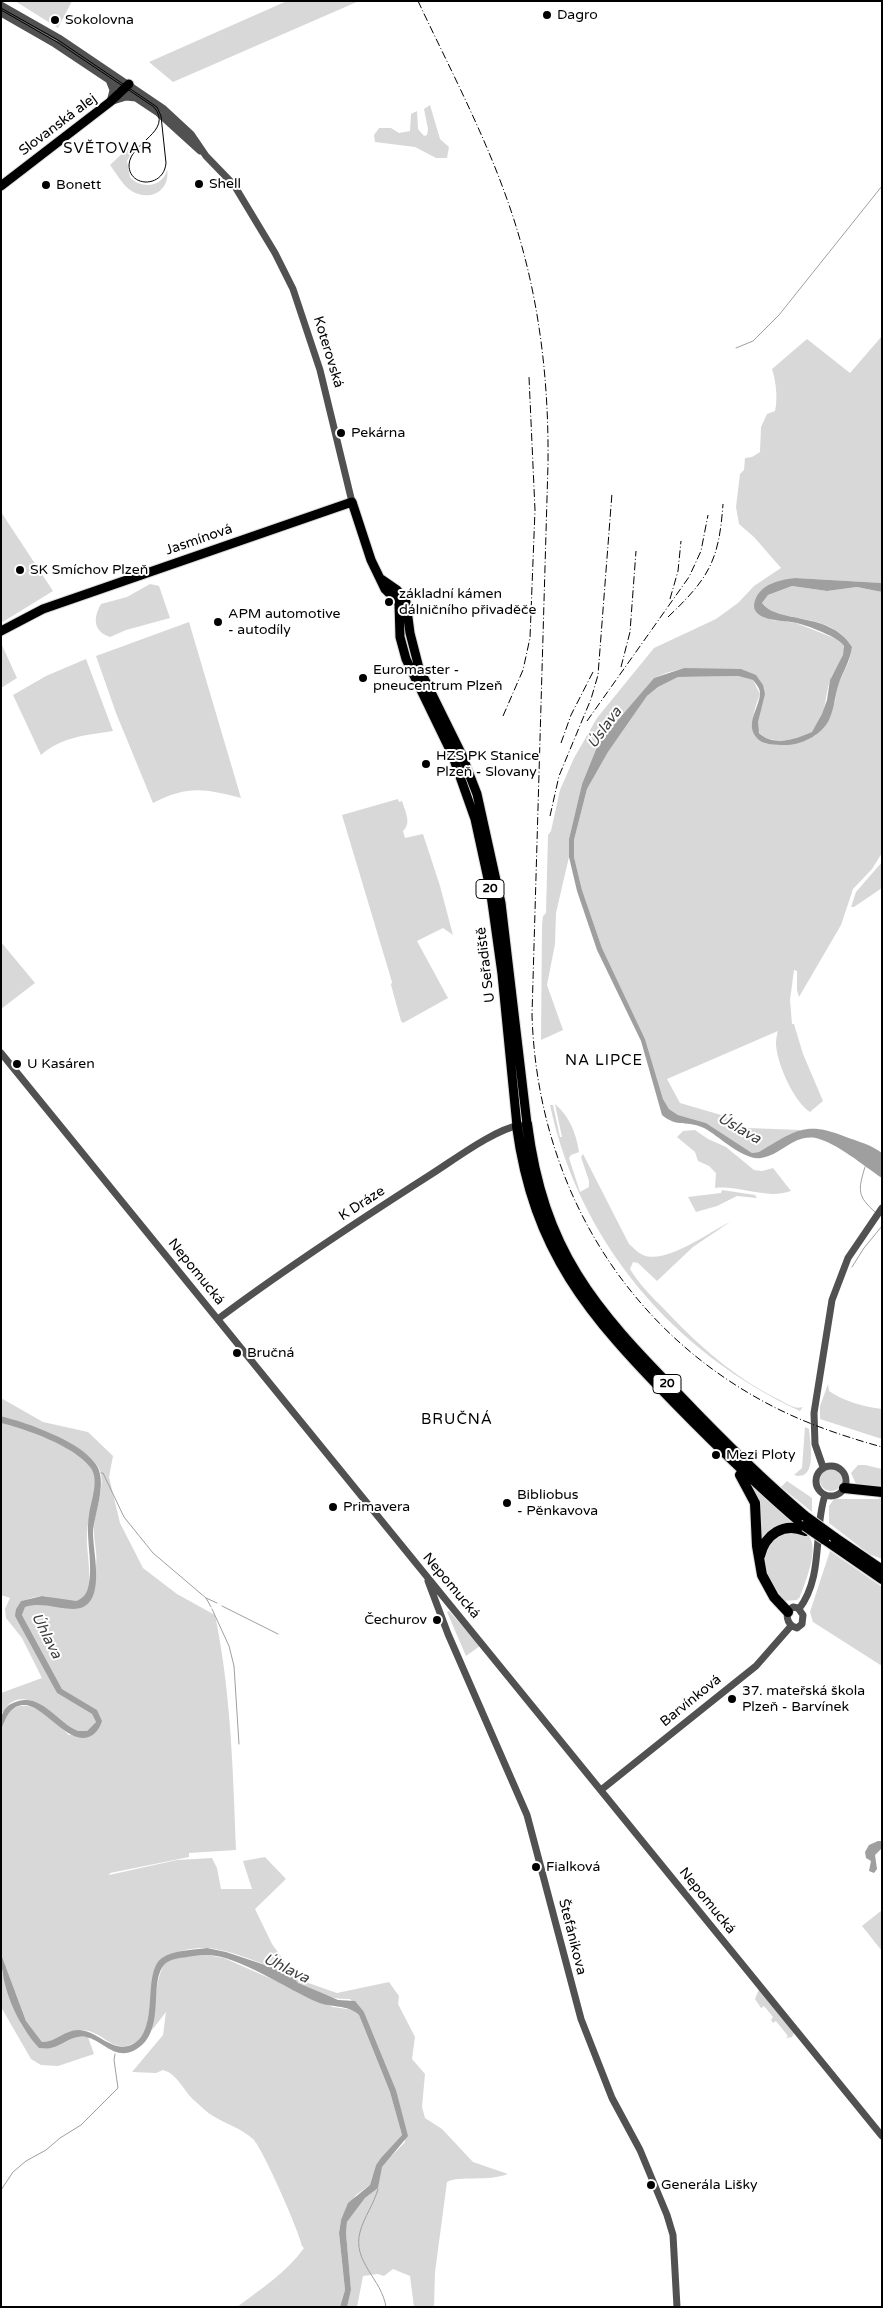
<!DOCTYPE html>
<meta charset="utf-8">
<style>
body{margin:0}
#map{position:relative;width:883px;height:2308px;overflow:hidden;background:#fff;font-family:"Varela Round",sans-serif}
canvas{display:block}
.frame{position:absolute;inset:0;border:2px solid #000;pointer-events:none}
</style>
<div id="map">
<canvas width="883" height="2308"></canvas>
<div class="frame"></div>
</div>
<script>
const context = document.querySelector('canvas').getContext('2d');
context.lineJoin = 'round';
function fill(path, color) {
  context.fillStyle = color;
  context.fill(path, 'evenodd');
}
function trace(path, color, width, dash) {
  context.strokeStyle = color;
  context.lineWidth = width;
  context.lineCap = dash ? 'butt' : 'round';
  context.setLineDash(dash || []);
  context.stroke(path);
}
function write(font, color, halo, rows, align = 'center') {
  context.font = font + ' "Varela Round",sans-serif';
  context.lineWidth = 4;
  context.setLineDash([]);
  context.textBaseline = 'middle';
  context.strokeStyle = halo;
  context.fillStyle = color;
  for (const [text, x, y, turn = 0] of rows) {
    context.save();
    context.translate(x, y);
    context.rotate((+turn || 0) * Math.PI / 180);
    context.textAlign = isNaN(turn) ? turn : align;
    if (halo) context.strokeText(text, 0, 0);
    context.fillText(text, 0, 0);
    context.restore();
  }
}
fill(new Path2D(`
 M15,1H72L58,28Z
 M287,1H359L173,82L149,62Z
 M430,105L440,139L449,147L447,158H436L415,147L375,142L374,135L379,128H391L399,133L410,131L411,114L417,111L418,129L424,136L427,135L428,129L424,109Z
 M129,147L132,151L127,161L130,177C141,190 164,187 167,169C171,191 149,203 130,190C122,184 116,173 110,165Z
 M882,336V583L795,578L755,601L772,620L796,623L839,640L843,644C848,656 835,668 831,678C824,695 827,718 812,732C802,741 765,745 759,732C754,721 761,704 765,694L756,675L684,668L666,673L654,678L599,742L582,784L569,839V857L556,913L555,944L547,985L563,1030L541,1040L542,925L543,916L546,913L548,835L551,831L560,790L574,758L597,718L654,648L716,619L738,603L754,586L781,568L754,537L739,524L736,507L740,474L744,470L745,458L752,457L760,452L761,427L767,414L775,411C778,399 776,381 772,369L807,339L850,373Z
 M1,512L53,591L1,623Z
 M150,584L159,586L170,618L126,630L110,637C93,631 93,618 101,604L127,597Z
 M792,586L827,591L857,587L882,592V853L872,869L853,889L841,925L799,997L797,990V971L794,970L790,1000L792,1024H794L803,1054L823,1101L810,1112C794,1102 776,1062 776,1043C776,1039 777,1034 778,1031L667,1079L680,1103L721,1115L748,1128L801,1130L759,1152L752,1153L706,1123L678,1115L669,1109L663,1099L645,1039L602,948L582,890L574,857V840L587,789L608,752L647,696L658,687L678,677L738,676L753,680L760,694C753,712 746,735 767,744L815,736L835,702L838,685L849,661L852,647C831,610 779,625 762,603L768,595Z
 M189,622L241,798C204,789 189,785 153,803L116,713L96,656Z
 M1,643L17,678L1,688Z
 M86,659L113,731C87,735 61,737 41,755L13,695L46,676Z
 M398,799L399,802L402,801C405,811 412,823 403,831L405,838L423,834L440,886L453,935L443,928L417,941L448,998L403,1023L401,1021L391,985L392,982L342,815Z
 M882,862V888L854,907H851L856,892Z
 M1,942L35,983L1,1009Z
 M555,1104C570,1117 576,1133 579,1152L571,1155L569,1158L580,1192L589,1187V1181L581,1157L583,1154L629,1244C633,1247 637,1252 641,1254C663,1267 709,1232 730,1222L693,1247L657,1281L638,1263L633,1262L630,1269C639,1284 652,1297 665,1310C698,1345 735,1378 778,1399C786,1403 794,1410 803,1407L800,1411C674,1353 579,1242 550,1105H553L560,1137H562Z
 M695,1130L708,1139L726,1147L754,1170L762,1171L773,1168L791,1191C766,1200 740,1185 715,1188L716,1173L709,1166L698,1161L695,1152L677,1137L683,1131Z
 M722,1190L755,1195L757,1198L737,1196L717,1206L696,1212L688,1197L721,1193Z
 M828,1384L829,1391C843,1401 864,1407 882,1409V1439L820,1419V1406Z
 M1,1398L43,1422L88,1432L113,1456L109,1477L120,1523L143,1568L177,1594L215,1615C231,1692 233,1771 236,1850L189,1853V1857L110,1873L109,1875L177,1860L212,1858L217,1868L221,1889H252L243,1861L265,1857L286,1879L255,1909L272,1944L297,1979L337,1993L389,1982L399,1996L398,2004L415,2037L412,2059L425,2074L422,2107L425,2118L442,2129L473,2162L508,2174C488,2182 460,2175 447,2182L435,2272L434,2307H414L410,2276L393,2269L384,2276L378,2274L363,2276L357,2307H347L351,2290L346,2233L347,2222L365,2198L378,2188L381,2167L405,2142L396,2090L364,2012L350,1999C334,2000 312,1993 299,1984C292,1980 290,1975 283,1971C261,1964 229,1949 206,1948C122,1947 170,2031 130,2045C113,2051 104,2035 89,2031C71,2027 59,2042 42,2042L26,2021L1,1954V1729C4,1724 6,1716 11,1711C29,1694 56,1723 69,1735L97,1731V1710L62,1689L22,1615L25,1606L42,1603L70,1609L85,1606C88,1593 95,1579 96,1565C98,1553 93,1540 94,1527C95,1511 104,1490 101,1474C96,1447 25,1422 1,1416Z
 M1,1423C27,1429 73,1446 90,1466C92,1469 94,1473 95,1476C97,1492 88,1515 87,1533C86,1548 90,1563 89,1579C89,1586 88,1595 81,1599C70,1606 55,1597 44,1596C37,1596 28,1599 21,1601L16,1609L57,1693L92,1714L96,1722L87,1731C82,1731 77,1732 72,1729C53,1716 20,1678 1,1715V1693L42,1678L22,1638L6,1618L5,1609L10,1598L1,1595Z
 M805,1427L809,1429C810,1443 818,1482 794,1475L802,1468Z
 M858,1465H865L882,1469V1487L856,1484L851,1473Z
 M820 1480a11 11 0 1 1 22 0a11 11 0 1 1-22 0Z
 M787,1481L812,1498V1512L781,1487Z
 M750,1482L798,1523L778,1526L761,1543L760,1507Z
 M880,1496H882V1559L869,1554L829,1523V1506L834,1499H879Z
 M783,1531C789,1531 797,1530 803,1532C824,1539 805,1583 800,1597L797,1600L784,1601C772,1585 755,1560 770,1540C773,1536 780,1533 783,1531Z
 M830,1551L882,1587V1666L813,1622L810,1612Z
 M449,1611L480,1646L466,1656L447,1612Z
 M882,1910V1951L862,1926Z
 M207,1955L224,1958L276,1981L300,1994L333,2007L354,2010L359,2015L390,2092L402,2135L376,2165L370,2185L356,2195L341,2220L339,2233L345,2290L340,2307H237C261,2289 287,2272 304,2248L302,2246C300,2233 262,2147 253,2139C241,2128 226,2124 213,2116C206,2112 201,2106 195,2101C184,2092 178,2074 163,2070L156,2073L132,2072L163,2035L166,2012L152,2030C154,2015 155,1976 165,1964C173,1955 195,1956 207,1955Z
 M1,1970L21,2024L30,2037L51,2048L77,2036L88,2037L94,2054L58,2066L41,2065L31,2059L1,2007Z
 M759,1989L794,2033L792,2037L786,2038L788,2036L776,2021L773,2023L771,2020L773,2017L764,2006L761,2008L755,1999Z`), '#d8d8d8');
fill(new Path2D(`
 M795,578L882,583V592L857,587L827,591L792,586L768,595L762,603C777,624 831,611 852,647C850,662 842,673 838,686C835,697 834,709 829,720C820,737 799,746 781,745C772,744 762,745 756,737C745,723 760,707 760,693C760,688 756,684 753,680L738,676L678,677L658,687L647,696L608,752L587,789L574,840V857L582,890L602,948L645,1039L663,1099L669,1109L678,1115L706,1123L752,1153L759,1152C795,1131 805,1120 846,1137C859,1142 870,1144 882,1153V1178C864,1166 837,1143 816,1138C793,1134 782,1155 761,1158C744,1161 719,1136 704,1128C688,1120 677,1128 662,1115L641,1041L597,950L577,891L569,857V839L582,784L599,742L654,678L684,668L741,669L756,675L763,685L765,694L758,722L759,733C773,747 797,739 812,732L822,714L827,700L830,680L843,655L844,646C839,637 808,626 797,623C784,620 745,622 756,598C763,583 781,580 795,578Z
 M1,1416C28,1423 79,1441 95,1463C109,1481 94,1513 93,1533C93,1552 104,1594 85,1606C70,1615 46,1600 25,1607L22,1615L62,1689L97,1710L102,1721C100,1727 98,1730 94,1734C66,1755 36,1683 10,1712C6,1716 4,1724 1,1729C1,1718 1,1708 13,1703C40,1690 57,1723 78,1731H87L96,1722L92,1714L57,1693L15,1616L16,1609L21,1601L42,1596L76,1601C82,1599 86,1595 88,1588C94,1564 85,1539 89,1515C91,1500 100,1479 90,1467C74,1446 26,1429 1,1423Z
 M878,1841H882V1848L875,1855L877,1869L874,1873L869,1871L871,1861L866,1858L865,1852L869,1845Z
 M207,1948L226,1952L283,1971L291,1975L298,1983L322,1993L338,2000L355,2001L364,2012L396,2090L408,2136L382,2167L378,2188L365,2198L347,2222L346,2233L351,2290L347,2307H340L345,2290L339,2233L341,2220L348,2203L370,2185L376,2165L381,2158L402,2135L390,2092L359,2015C348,2004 330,2008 317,2002C288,1990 236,1954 206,1955C199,1955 193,1956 187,1957C180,1958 170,1959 165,1964C147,1982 168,2032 135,2050C115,2061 104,2041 86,2037C72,2034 64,2045 51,2048C48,2049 43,2048 39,2048C17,2024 1,1987 1,1954L26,2021L42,2042C56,2042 65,2030 78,2030C97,2030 112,2053 131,2045C161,2032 141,1973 162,1958C174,1950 193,1950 207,1948Z`), '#9f9f9f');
trace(new Path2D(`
 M736,348L753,341L779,315L882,186
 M865,1167C858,1190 857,1196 875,1212
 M852,1267L864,1248L882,1226
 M101,1473H103L124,1517L153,1553L206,1598L211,1607
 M206,1598L217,1603
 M222,1606L278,1634
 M212,1609L229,1646L234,1666L239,1744
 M378,2189C374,2204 364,2217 360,2232C352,2262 382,2279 386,2307
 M1,2190L13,2172L26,2161L46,2150L60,2138L81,2125L118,2088L114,2060L115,2054`), '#9f9f9f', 1);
const major = new Path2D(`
 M1,186L110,102L129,84
 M381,579L397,590L406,602L410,633L419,668L461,753L477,794L501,903L527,1124
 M1,631L43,609L352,502L371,560L385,589L399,603L400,637L406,659L452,754L475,819L490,888L502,974L517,1126`);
const highway = new Path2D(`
 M527,1124C543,1250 593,1308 679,1395C719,1437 760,1478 805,1516
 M517,1126C534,1252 589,1315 675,1403C717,1446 759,1487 805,1526
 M740,1475L755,1503L757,1546L762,1575L774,1597L788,1612
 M844,1488L882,1492
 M834,1537L882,1570
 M824,1539L882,1579
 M760,1556C765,1534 784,1522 805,1531`);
trace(major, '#dbdbdb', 11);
trace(highway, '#dbdbdb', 12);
trace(new Path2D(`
 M1,5L59,38L164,109L191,134L206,156L234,185L275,253L293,289L320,370L352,502
 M1,13L55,44L157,112L200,151
 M109,80L113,90L110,102L126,97L136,98
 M1,1053L882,2136
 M218,1319C286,1268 358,1221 430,1175C454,1160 493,1130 520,1125
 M816 1481a15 15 0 1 1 30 0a15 15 0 1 1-30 0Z
 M823,1467L815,1444L814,1413L832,1300L848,1258L882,1208
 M428,1581L448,1634L527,1815L581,2019L612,2098L640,2150L667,2215L673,2235L677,2307
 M793,1607L798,1608L803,1615L802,1624L797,1628L792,1626C786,1620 785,1612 793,1607Z
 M799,1609C824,1576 813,1532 825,1495
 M601,1790L756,1666L791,1626`), '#515151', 7);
trace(major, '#000', 9);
trace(highway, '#000', 10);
trace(new Path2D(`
 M1,8L58,40L157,107L161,116L166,163C164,188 129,188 129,165C130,142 174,132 154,107L57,42L1,10`), '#000', 1);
trace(new Path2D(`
 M418,1C449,67 484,133 508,202C538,287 549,375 548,464L532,1015C537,1175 617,1320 759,1399C798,1421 839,1435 882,1447
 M670,599L678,571L681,541
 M668,617C709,578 719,561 723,504
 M621,667L630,632L636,551
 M503,716L523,670L530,638L535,510L529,377
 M587,721L689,577L701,551L708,515
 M561,743L571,715L594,670
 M550,816L559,776L591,699L598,675L612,493`), '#000', 1, [8, 2.5, 1, 2.5]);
const highwayBridge = new Path2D(`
 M805,1516L834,1537
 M805,1526L824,1539`);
trace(highwayBridge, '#dbdbdb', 12, []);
trace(highwayBridge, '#000', 10);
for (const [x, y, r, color] of [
 [547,15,5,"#000"],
 [55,20,5,"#000"],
 [199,184,5,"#000"],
 [46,185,5,"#000"],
 [341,433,5,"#000"],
 [20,570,5,"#000"],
 [389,602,5,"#000"],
 [218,622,5,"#000"],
 [363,678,5,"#000"],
 [426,764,5,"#000"],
 [17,1064,5,"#000"],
 [237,1353,5,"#000"],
 [716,1455,5,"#000"],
 [507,1503,5,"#000"],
 [333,1507,5,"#000"],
 [437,1620,5,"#000"],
 [732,1699,5,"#000"],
 [536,1867,5,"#000"],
 [651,2185,5,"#000"]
]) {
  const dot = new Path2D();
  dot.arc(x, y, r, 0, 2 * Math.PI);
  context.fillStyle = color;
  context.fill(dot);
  trace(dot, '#fff', 2);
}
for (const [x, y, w] of [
 [490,889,28],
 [667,1384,28]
]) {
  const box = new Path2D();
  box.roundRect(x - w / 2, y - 9.5, w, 19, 4);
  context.fillStyle = '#fff';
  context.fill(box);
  trace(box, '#000', 1);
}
write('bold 12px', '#000', null, [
 ["20",490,889],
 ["20",667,1384]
]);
write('14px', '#000', '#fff', [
 ["Dagro",557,15],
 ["Sokolovna",65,20],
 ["Shell",209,184],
 ["Bonett",56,185],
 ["Pekárna",351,433],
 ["SK Smíchov Plzeň",30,570],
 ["základní kámen",399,594],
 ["dálničního přivaděče",399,610],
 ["APM automotive",228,614],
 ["- autodíly",228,630],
 ["Euromaster -",373,670],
 ["pneucentrum Plzeň",373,686],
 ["HZS PK Stanice",436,756],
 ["Plzeň - Slovany",436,772],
 ["U Kasáren",27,1064],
 ["Bručná",247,1353],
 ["Mezi Ploty",726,1455],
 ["Bibliobus",517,1495],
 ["- Pěnkavova",517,1511],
 ["Primavera",343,1507],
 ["Čechurov",427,1620,"right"],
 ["37. mateřská škola",742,1691],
 ["Plzeň - Barvínek",742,1707],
 ["Fialková",546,1867],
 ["Generála Lišky",661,2185]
], 'left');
write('14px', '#000', '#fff', [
 ["Slovanská alej",58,125,-37],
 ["Koterovská",328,352,73],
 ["Jasmínová",199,540,-19],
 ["U Seřadiště",486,965,-97],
 ["K Dráze",362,1204,-33],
 ["Nepomucká",196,1272,51],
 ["Nepomucká",451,1586,50],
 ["Barvínková",691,1701,-39],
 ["Nepomucká",707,1901,51],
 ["Štefánikova",572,1937,76]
]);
context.letterSpacing = '1px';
write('15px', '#000', '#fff', [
 ["SVĚTOVAR",108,149],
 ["NA LIPCE",604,1061],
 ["BRUČNÁ",457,1420]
]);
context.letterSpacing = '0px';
write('italic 15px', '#404040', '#fff', [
 ["Úslava",605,728,-54],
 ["Úslava",739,1129,30],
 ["Úhlava",46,1636,63],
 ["Úhlava",286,1969,26]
]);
</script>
